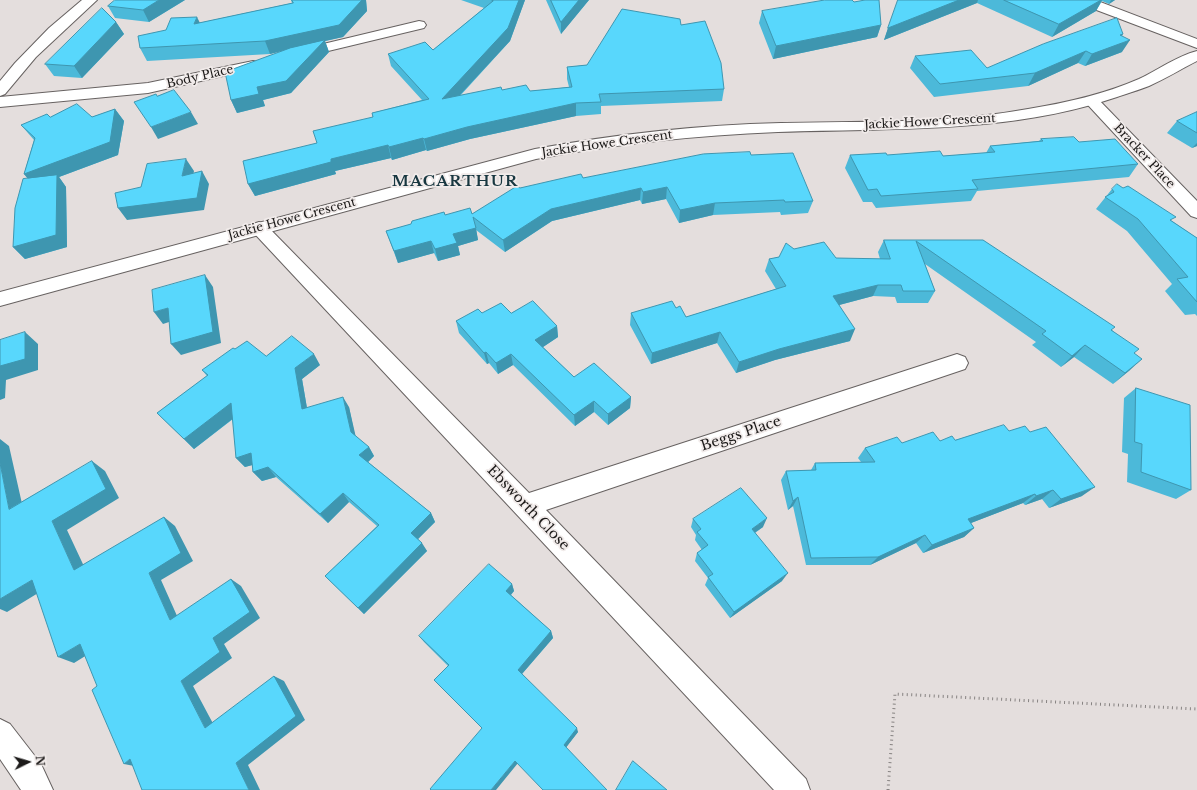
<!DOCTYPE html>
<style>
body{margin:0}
#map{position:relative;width:1197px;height:790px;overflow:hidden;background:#e4dedd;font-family:"Libre Baskerville",serif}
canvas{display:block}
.north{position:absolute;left:8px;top:742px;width:40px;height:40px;-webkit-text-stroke:3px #f1ebea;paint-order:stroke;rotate:85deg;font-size:11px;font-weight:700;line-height:16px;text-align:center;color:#1c1a19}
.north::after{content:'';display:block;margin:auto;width:14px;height:18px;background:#1c1a19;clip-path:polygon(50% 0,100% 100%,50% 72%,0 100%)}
</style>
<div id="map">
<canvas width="1197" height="790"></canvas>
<div class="north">N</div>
</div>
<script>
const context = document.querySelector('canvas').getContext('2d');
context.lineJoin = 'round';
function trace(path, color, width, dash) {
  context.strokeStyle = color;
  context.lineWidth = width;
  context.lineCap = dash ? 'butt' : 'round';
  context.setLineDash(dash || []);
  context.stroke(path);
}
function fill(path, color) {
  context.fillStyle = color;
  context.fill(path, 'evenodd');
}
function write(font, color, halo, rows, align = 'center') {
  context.font = font + ' "Libre Baskerville",serif';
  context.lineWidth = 3.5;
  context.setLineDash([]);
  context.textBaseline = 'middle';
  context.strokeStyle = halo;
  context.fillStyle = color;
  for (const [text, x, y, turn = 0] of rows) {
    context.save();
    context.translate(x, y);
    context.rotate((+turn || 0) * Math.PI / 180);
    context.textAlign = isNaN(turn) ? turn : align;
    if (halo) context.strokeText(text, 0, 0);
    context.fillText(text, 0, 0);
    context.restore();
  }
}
const street = new Path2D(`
 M82,0H97L36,57L5,94L0,96V81L15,63L49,28Z
 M1076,0H1095L1197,39V48L1078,3Z
 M419,21L424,22L426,25L424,28L299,58L294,57L292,54L294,51Z
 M253,61L258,62L260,65L258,68L148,93L0,107V97L148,83Z
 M1092,96L1097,98L1197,201V218L1191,216L1087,104L1084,101L1087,98Z
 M259,222L265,224L529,493L957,354L965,357L968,363L965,369L546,510L806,779L810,790H774L253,232L250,228L253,224Z
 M0,719L10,724L41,764L53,790H21L0,759Z`);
const secondary = new Path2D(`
 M1197,51V61C1181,69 1165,79 1149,86C1139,90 1128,93 1117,97C1008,134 892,128 778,132C697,135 616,144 536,159L0,306V292L535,149C616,134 698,125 781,123C863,121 947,124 1028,109C1065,103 1105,94 1139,79C1158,70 1177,56 1197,51Z`);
trace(street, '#676261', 2);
trace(secondary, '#676261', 2);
trace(new Path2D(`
 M888,790L895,694L1197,709`), '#868281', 3, [1, 3.5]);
fill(street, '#fff');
fill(secondary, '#fff');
fill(new Path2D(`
 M185,0L149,22L115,18L108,6Z
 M291,0H366L367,11L343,37L325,41L329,52L291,93L263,100L265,106L237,113L231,100L281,51L270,54L147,61L140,48L166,30L292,3Z
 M461,0H525L510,41L460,96L502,90L530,91L569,87L567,79V67L587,65L681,25L724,89L722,101L601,106V114L576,116L470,139L427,151L426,150L392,160L391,158L335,171L336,174L255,196L248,184L317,143L373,118L372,113L422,100L391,66L388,54L433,50L484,8Z
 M546,0H589L561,34Z
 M898,0H1115L1109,4L1102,1L1096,11L1052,37L977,3L884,40Z
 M762,11L881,25L877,37L773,59L759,23Z
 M116,22L124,34L82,78L54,76L45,64Z
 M1123,34L1122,36V52L1085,66L1078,63L1028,86L934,97L910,68L915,56L987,68Z
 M115,109L124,121L118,155L59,177L66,187L67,247L25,259L13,247L28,179L24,174L34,140L21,125L50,117H92Z
 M1197,112V146L1192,148L1167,133L1177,121Z
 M1041,139L1079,142L1138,164L1129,177L977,191L971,201L876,208L872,202H863L845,168L850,155L943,156L986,153L990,146L1039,141Z
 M751,155L813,201L808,213L781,215L780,212L713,215L679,223L666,199L642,204L640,200L552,221L505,252L476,230L478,240L458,246L460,255L438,261L434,253L398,263L386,231L445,215L472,214L520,188L583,178Z
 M1112,189L1172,221L1197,238V316L1195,314L1185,315L1165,291L1172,284L1127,231L1096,209Z
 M884,240H983L1112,330L1134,353L1130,370L1113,384L1074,357L1061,367L1032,345L1036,342L925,264L935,291L928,303H897L895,297L873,296L839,305L850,341L775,360L736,373L717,343L651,364L630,325L631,313L676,308L686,317L776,289L765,271L769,259L779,257L794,249L836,258L880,259L878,252Z
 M482,313H511L557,326L558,337L543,347L574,377L631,397L630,408L608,425L594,412L575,426L513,365L498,374L489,363L487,364L459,333L456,321Z
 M235,349L266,356L320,365L302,379L307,408L349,407L355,436L369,447L374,456L368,462L431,513L435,522L418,539L427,551L364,614L325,576L377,526L349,502L328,523L276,477L262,481L253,472L252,465L245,467L236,458L233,419L194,449L157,413L207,376L202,370Z
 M1136,388L1191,490L1176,499L1127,482L1128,454L1122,452L1124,398Z
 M1009,431L1082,496L1049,508L1042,499L1025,505L1023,503L971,523L974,528L964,537L923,553L916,543L870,565H806L793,506L788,510L781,480L786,471L811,470L815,463L861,462L858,458L865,448L902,443L955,440Z
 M693,519L763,527L755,533L782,581L730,618L705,585L708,578L695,561L697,553L702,550L695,540L696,535L691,527Z
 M512,584L514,591L511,595L551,631L553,638L522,674L578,732L566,747L518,763L482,728L448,666L424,642L419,636Z`), '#4cb9d9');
fill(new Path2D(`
 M159,0H185L149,22L143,10Z
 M362,0H366L367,11L343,37L325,41L329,52L291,93L263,100L265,106L237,113L231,100L257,87L323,41L270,54L265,41Z
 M519,0H525L510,41L445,111L442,99Z
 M579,0H589L561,34V22Z
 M959,0H978L977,3L884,40L888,28Z
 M1101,0H1102L1096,11L1052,37L1059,24Z
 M1111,0H1115L1109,4Z
 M197,17L203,29L194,24Z
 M116,22L124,34L82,78L74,66Z
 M881,25L877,37L773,59L776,46Z
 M1123,34L1116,45L1130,40L1122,52L1085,66L1092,54Z
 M1086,51L1078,63L1028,86L1035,73Z
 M576,103V116L470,139L427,151L424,139L467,127Z
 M115,109L124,121L118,155L59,177L66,187L67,247L25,259L13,247L35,187L24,174Z
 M191,112L198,124L158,139L151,127Z
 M423,138L426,150L392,160L389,147Z
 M1197,143V146L1192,148Z
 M388,145L391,158L335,171L336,174L255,196L248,184L331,159Z
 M186,159L194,171L190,189L182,176Z
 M202,171L209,184L204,210L127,220L118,208Z
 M667,187L666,199L642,204L643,192Z
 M641,188L640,200L552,221L505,252L503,240L551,209Z
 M715,203L713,215L679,223L680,210Z
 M476,228L478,240L458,246L460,255L438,261L435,249L453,234Z
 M431,241L434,253L398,263L394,251Z
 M205,275L213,287L221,343L181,355L171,344Z
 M878,285L873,296L828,308L833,296Z
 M168,308L178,319L163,324L154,312Z
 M557,326L558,337L537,351L535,340Z
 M855,329L850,341L775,360L736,373L739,362L779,349Z
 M25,332L38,344V370L6,380L5,398L0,400V366Z
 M720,332L717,343L651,364L652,353Z
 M1085,345L1074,357L1061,367L1072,356Z
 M486,352L489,363L487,364L484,353Z
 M314,354L320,365L302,379L309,420L302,409L295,368Z
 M511,354L513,365L498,374L496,363Z
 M1142,359L1130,370L1113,384L1125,373Z
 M343,397L349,407L357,442L351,432Z
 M631,397L630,408L608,425V414Z
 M594,401V412L575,426L574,415Z
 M231,403L240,413L194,449L184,439Z
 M0,439L9,446L25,517L9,509L0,463Z
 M369,447L374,456L365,465L359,455Z
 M251,453L260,463L245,467L236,458Z
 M92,461L105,471L119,498L67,530L89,577L74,570L52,521Z
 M268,467L276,477L262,481L253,472Z
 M1095,487L1082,496L1049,508L1061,499Z
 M1053,490L1042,499L1025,505L1036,496Z
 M343,493L349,502L328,523L320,514Z
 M1035,494L1023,503L958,528L968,519Z
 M798,497L793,506L788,510L793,501Z
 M431,513L435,522L416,541L411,533Z
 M164,517L175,526L193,561L161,580L182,627L170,620L149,573Z
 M767,518L763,527L748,537L752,529Z
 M974,528L964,537L923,553L932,545Z
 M925,535L916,543L870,565L878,557Z
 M422,543L427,551L364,614L358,608Z
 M788,573L782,581L730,618L734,612Z
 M231,579L241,586L260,618L224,644L232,658L193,686L217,731L205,728L181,681L213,638Z
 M32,580L48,587L7,612L0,609V599Z
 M512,584L514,591L508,598L506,591Z
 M551,631L553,638L521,675L518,670Z
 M80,644L95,650L74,663L58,657Z
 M274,676L284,681L305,720L248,765L260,790H249L236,763Z
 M577,728L578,732L565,749L564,745Z
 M130,759L139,767L124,764Z
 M515,761L518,763L496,790H491Z`), '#3e96b0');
const building = new Path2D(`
 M115,0H159L143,10L108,6Z
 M292,0H362L339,25L265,41L140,48L138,36L166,30L171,18L197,17L194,24L293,3Z
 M492,0H519L508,28L442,99L501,87L502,90L526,85L530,91L572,87L567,67L587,65L622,9L680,19L681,25L705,21L721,63L724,89L599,94L601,102L576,103L467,127L424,139L423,138L389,147L388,145L331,159V162L248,184L243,161L317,143L313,131L373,117L372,113L429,99L388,54L425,42L433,50L493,1Z
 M551,0H579L561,22Z
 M825,0H852L854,2L865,0H879L881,25L776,46L762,11Z
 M898,0H959L888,28Z
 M1004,0H1101L1059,24Z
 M102,8L116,22L74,66L45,64Z
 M1117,18L1123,34L1120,35L1130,40L1092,54L1086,51L1035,73L940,84L915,56L971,50L987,68L1043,44Z
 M325,40L286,81L257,87L259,94L231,100L225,72L290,48Z
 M174,90L191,112L151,127L134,102L156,94L157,96Z
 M77,104L92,117L115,109L110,142L24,174L35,138L21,125L47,114L50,117Z
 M1197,112V133L1177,121Z
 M1074,137L1079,142L1115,139L1138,164L972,180L978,189L881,196L877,189L868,190L850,155L886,153L887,155L940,151L943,156L995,152L990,146L1043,141L1041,139Z
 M750,152L751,155L793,153L813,201L785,202L784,200L715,203L680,210L667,187L643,192L641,188L551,209L503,240L473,217L476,228L453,234L457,243L435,249L431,241L394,251L386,231L411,224L412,221L444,212L445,215L470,208L472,214L517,186L520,188L581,174L583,178L703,154Z
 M186,159L182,176L202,171L197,198L118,208L115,193L141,187L147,164Z
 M57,175L56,235L13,247L15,208L23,179Z
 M1117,184L1123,188L1128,186L1176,217L1170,220L1197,238V302L1177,279L1188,277L1138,219L1105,197L1114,192L1112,189Z
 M884,240H983L1115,327L1111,330L1139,349L1134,353L1142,359L1125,373L1085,345L1072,356L1042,334L1046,331L916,241L935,291H903L901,285H878L833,296L855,329L779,349L739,362L720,332L652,353L631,313L672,301L676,308L680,306L686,317L786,286L769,259L779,257L786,243L794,249L824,242L836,258L890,259Z
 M205,275L213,332L171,344L168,308L154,312L152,290Z
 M533,301L557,326L535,340L574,377L594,363L631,397L608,414L594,401L574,415L511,354L496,363L486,352L484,353L456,321L478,309L482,313L501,303L511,313Z
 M25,332V359L0,366V340Z
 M292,336L314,354L295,368L302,409L343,397L351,432L369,447L359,455L431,513L411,533L422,543L358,608L325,576L379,525L343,493L320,514L268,467L253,472L251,453L236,458L231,403L184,439L157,413L208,375L202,370L233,348L235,349L247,341L266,356Z
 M1136,388L1190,405L1191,490L1141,472L1142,444L1135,442Z
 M1004,425L1009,431L1025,426L1030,432L1046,427L1095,487L1061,499L1053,490L1036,496L1035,494L968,519L974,528L932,545L925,535L878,557L811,558L798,497L793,501L786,471L816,470L815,463L875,462L865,448L897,437L902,443L933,432L940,441L952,436L955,440Z
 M92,461L106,489L52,521L74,570L164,517L181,553L149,573L170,620L231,579L250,612L213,638L220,652L181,681L205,728L274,676L296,716L236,763L249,790H142L130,759L124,764L92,690L97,686L80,644L58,657L32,580L0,599V463L9,509Z
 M741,488L767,518L752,529L788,573L734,612L708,577L713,574L697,553L708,545L697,532L701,529L693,519Z
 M489,564L512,584L506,591L551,631L518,670L577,728L564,745L607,790H543L515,761L491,790H431L430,789L482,728L434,680L449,665L419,636Z
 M633,761L667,790H616Z`);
fill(building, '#58d7fc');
trace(building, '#3e96b0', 1);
write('12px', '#1c1a19', '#f1ebea', [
 ["Body Place",200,77,-13],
 ["Jackie Howe Crescent",930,122,-3],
 ["Jackie Howe Crescent",607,144,-8],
 ["Bracker Place",1144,156,47],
 ["Jackie Howe Crescent",292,219,-15]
]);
write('14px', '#1c1a19', '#f1ebea', [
 ["Beggs Place",741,434,-18],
 ["Ebsworth Close",528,508,46]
]);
context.letterSpacing = '1px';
write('bold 15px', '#183740', '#f1ebea', [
 ["MACARTHUR",455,182]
]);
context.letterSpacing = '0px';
</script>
